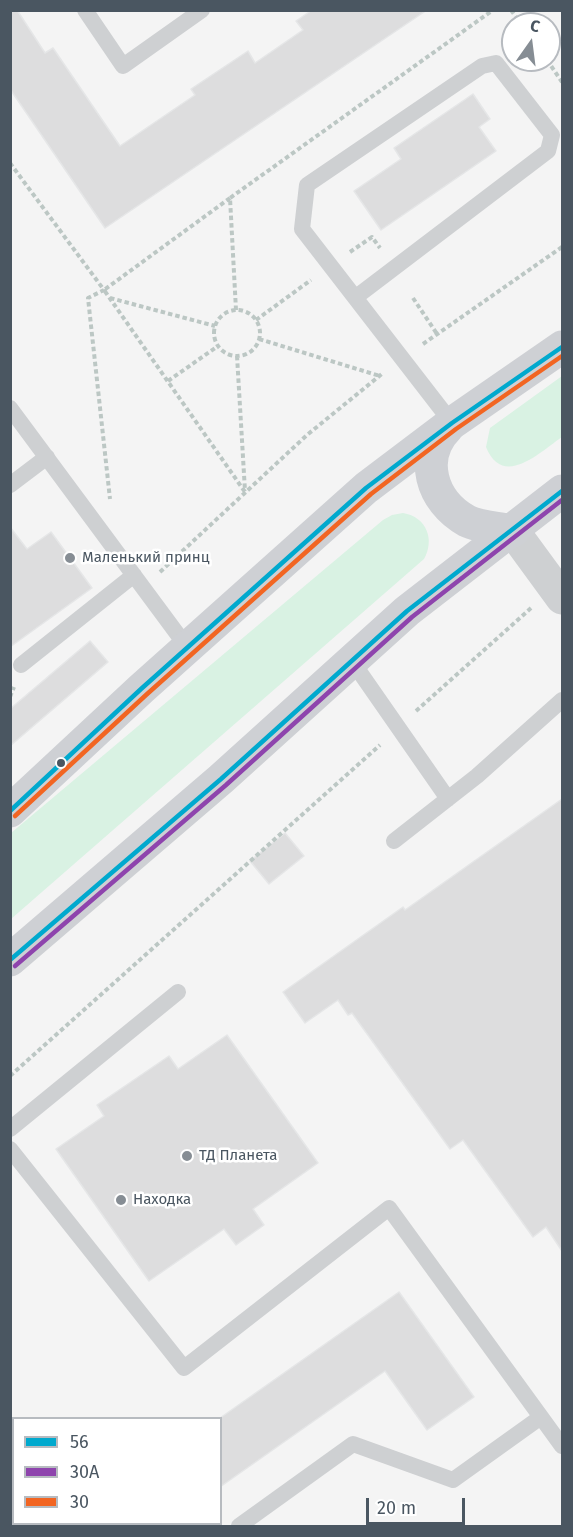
<!DOCTYPE html>
<meta charset="utf-8">
<style>
body{margin:0}
#map{position:relative;width:573px;height:1537px;overflow:hidden;background:#f4f4f4;font-family:"Fira Sans",sans-serif}
canvas{display:block}
.frame{position:absolute;inset:0;border:12px solid #4a5661;pointer-events:none}
.legend{position:absolute;left:12px;top:1417px;width:210px;height:108px;box-sizing:border-box;background:#fff;border:2px solid #b7bbc0;margin:0;padding:8px 10px;list-style:none;font-size:18px;color:#4a5661}
.legend li{display:flex;align-items:center;gap:12px;height:30px}
.legend b{width:30px;border:2px solid #b7bbc0}
.north{position:absolute;left:501px;top:12px;width:60px;height:60px;box-sizing:border-box;background:#fff;border:2px solid #b7bbc0;border-radius:50%;rotate:14deg;font-size:16px;font-weight:700;line-height:24px;text-align:center;color:#4a5661}
.north::after{content:'';display:block;margin:auto;width:21px;height:27px;background:#868d94;clip-path:polygon(50% 0,100% 100%,50% 72%,0 100%)}
.scale{position:absolute;left:366px;top:1498px;width:99px;height:27px;box-sizing:border-box;border:3px solid #4a5661;border-top:0;padding-left:8px;font-size:18px;line-height:21px;white-space:nowrap;color:#4a5661;-webkit-text-stroke:4px #fff;paint-order:stroke}
</style>
<div id="map">
<canvas width="573" height="1537"></canvas>
<div class="frame"></div>
<ul class="legend">
<li><b style="height:8px;background:#00a9ce"></b>56</li>
<li><b style="height:8px;background:#8e44ad"></b>30А</li>
<li><b style="height:8px;background:#f26522"></b>30</li>
</ul>
<div class="north">С</div>
<div class="scale">20 m</div>
</div>
<script>
const context = document.querySelector('canvas').getContext('2d');
context.lineJoin = 'round';
function fill(path, color) {
  context.fillStyle = color;
  context.fill(path, 'evenodd');
}
function trace(path, color, width, dash) {
  context.strokeStyle = color;
  context.lineWidth = width;
  context.lineCap = dash ? 'butt' : 'round';
  context.setLineDash(dash || []);
  context.stroke(path);
}
function write(font, color, halo, rows, align = 'center') {
  context.font = font + ' "Fira Sans",sans-serif';
  context.lineWidth = 5;
  context.setLineDash([]);
  context.textBaseline = 'middle';
  context.strokeStyle = halo;
  context.fillStyle = color;
  for (const [text, x, y, turn = 0] of rows) {
    context.save();
    context.translate(x, y);
    context.rotate((+turn || 0) * Math.PI / 180);
    context.textAlign = isNaN(turn) ? turn : align;
    if (halo) context.strokeText(text, 0, 0);
    context.fillText(text, 0, 0);
    context.restore();
  }
}
fill(new Path2D(`
 M562,376V437C540,452 503,489 486,447L490,428Z
 M403,513C427,517 435,540 424,559L11,919V833L383,520L392,515Z`), '#d9f2e3');
const building = new Path2D(`
 M10,10H17L45,53L53,48L120,146L195,95L191,89L248,51L255,63L303,30L296,21L312,10H427L105,228L10,89Z
 M473,94L490,119L479,127L496,151L381,230L354,191L401,159L394,148Z
 M10,527L27,549L51,532L92,588L10,647Z
 M90,641L108,662L10,746V709Z
 M562,799V1251L546,1227L533,1237L463,1140L450,1149L352,1013L348,1015L338,1000L305,1023L283,992L403,907L405,910Z
 M285,833L304,856L269,884L250,861Z
 M227,1035L318,1163L253,1209L264,1225L236,1245L224,1229L149,1281L56,1149L104,1116L97,1105L169,1056L178,1069Z
 M399,1292L474,1397L427,1430L385,1371L220,1487V1418Z`);
fill(building, '#ddddde');
trace(building, '#e5e6e7', 1.5);
trace(new Path2D(`
 M511,10L521,24
 M547,60L562,82
 M10,163L104,290L88,298L110,499
 M230,198L104,290L245,492
 M350,252L372,237L380,248
 M110,298L215,326
 M413,298L437,334
 M236,310L230,198L493,10
 M214 333a23 23 0 1 1 46 0a23 23 0 1 1-46 0Z
 M256,320L311,280
 M259,339L380,376
 M423,344L562,247
 M237,356L245,491
 M168,381L218,346
 M160,572L307,435L383,373
 M10,697L14,687
 M416,711L531,608
 M10,1076L380,745`), '#bcc7c4', 4, [4.5, 3]);
trace(new Path2D(`
 M85,10L123,66L202,10
 M356,297L548,151L552,135L496,63L482,66L307,185L302,229L452,423
 M10,408L187,647
 M10,485L47,457
 M352,661L448,799
 M21,665L134,575
 M394,841L477,776L562,700
 M10,1129L178,992
 M10,1149L184,1368L389,1208L541,1417L453,1480L353,1444L239,1526
 M541,1417L562,1446`), '#ced0d2', 16);
trace(new Path2D(`
 M513,531L562,598`), '#ced0d2', 33);
trace(new Path2D(`
 M448,427C418,457 431,501 467,521C479,527 499,528 513,531
 M10,811L141,689L366,488L452,423L562,347
 M10,960L221,779L407,611L562,491`), '#ced0d4', 33);
trace(new Path2D(`
 M10,811L141,689L366,488L452,423L562,347
 M10,960L221,779L407,611L562,491`), '#00a9ce', 4.5);
trace(new Path2D(`
 M15,966L226,785L412,617L562,500`), '#8e44ad', 4.5);
trace(new Path2D(`
 M15,816L146,695L371,494L456,429L562,356`), '#f26522', 4.5);
for (const [x, y, r, color] of [
 [70,558,6,"#868d94"],
 [61,763,5,"#4a5661"],
 [187,1156,6,"#868d94"],
 [121,1200,6,"#868d94"]
]) {
  const dot = new Path2D();
  dot.arc(x, y, r, 0, 2 * Math.PI);
  context.fillStyle = color;
  context.fill(dot);
  trace(dot, '#fff', 2);
}
write('15px', '#4a5661', '#fff', [
 ["Маленький принц",82,558],
 ["ТД Планета",199,1156],
 ["Находка",133,1200]
], 'left');
</script>
